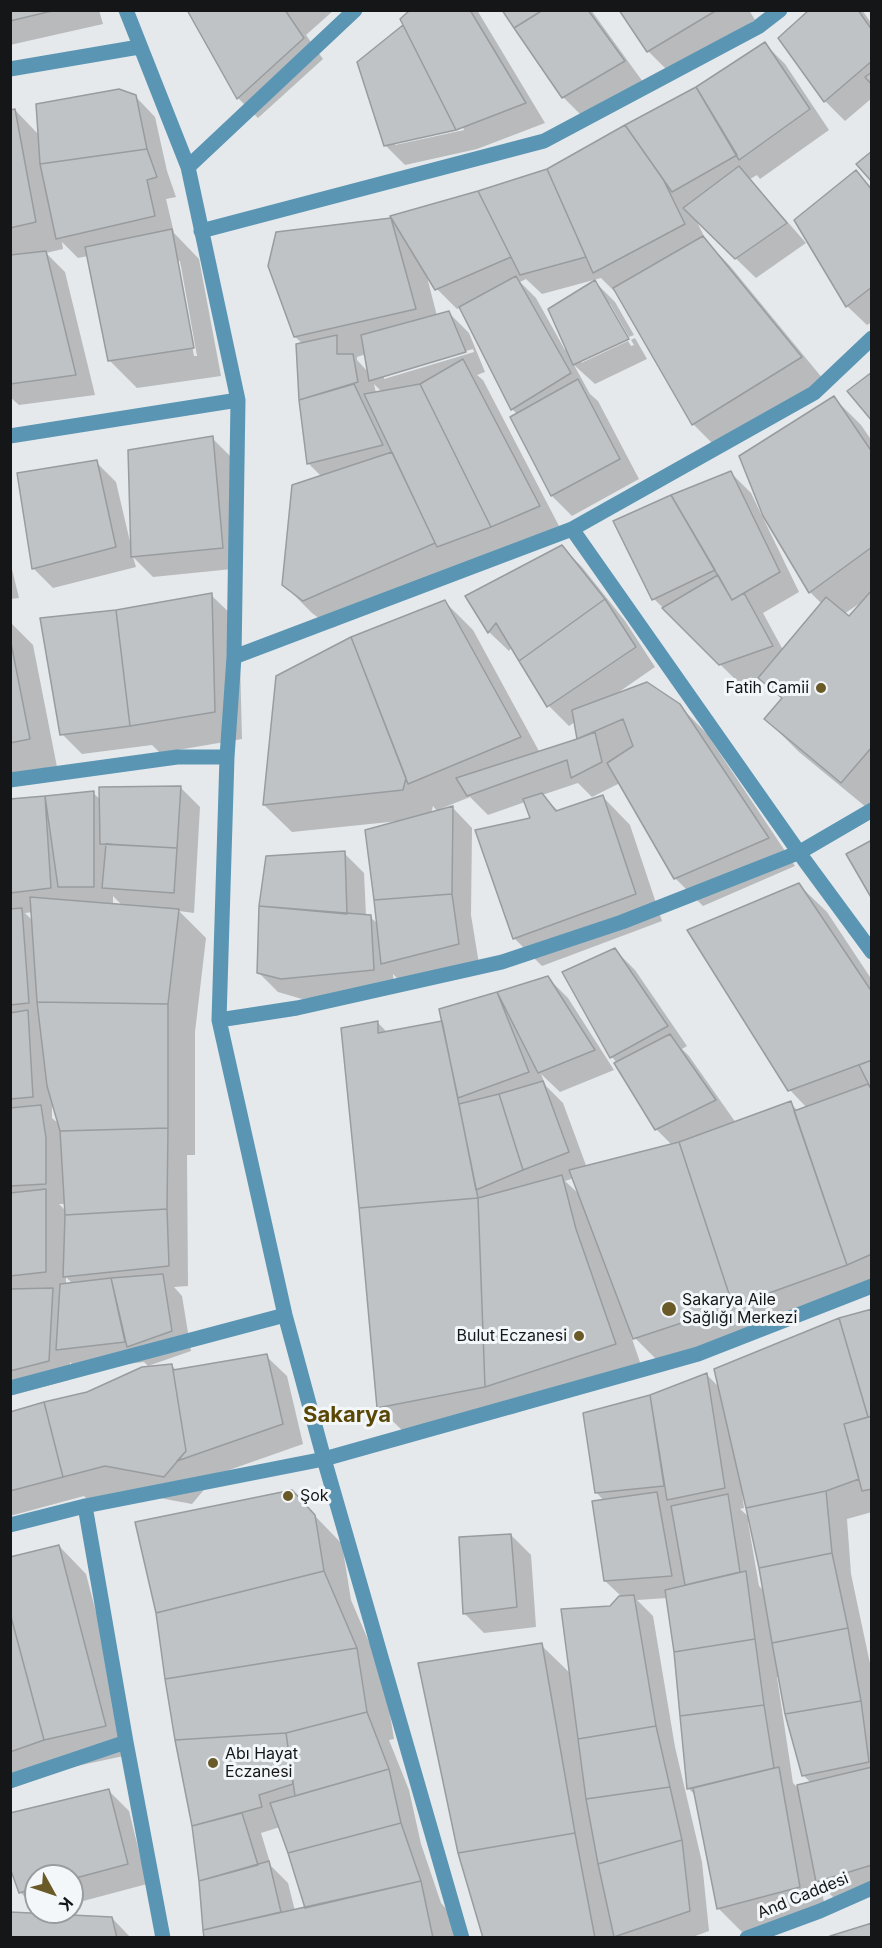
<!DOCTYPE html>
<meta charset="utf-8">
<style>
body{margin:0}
#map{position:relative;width:882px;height:1948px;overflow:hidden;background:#e6e9ec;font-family:Inter,sans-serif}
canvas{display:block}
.frame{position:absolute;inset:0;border:12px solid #151617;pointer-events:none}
.north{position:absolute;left:24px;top:1864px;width:60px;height:60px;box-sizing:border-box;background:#f3f7f9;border:2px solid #9a9d9f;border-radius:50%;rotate:130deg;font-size:16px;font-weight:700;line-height:24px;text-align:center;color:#151617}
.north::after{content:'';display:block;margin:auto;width:21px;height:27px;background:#6a5a28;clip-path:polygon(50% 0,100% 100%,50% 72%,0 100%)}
</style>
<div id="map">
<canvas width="882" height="1948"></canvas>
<div class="frame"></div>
<div class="north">K</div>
</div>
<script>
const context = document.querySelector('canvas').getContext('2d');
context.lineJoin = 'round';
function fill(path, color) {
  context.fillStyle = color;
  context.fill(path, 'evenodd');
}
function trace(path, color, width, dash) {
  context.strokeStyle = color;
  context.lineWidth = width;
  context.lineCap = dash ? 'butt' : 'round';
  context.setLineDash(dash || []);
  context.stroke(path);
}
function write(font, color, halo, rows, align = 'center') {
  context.font = font + ' Inter,sans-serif';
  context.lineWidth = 6;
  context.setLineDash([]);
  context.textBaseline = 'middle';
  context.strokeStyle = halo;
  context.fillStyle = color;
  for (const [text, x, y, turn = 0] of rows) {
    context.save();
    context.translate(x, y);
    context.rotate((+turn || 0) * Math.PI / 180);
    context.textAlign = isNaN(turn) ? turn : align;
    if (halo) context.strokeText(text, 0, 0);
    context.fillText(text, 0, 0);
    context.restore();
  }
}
fill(new Path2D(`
 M10,10H99L103,24L10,45Z
 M189,10H334L306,35L323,59L258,118L238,98Z
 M412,10H477L545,123L477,149L405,165L385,145L359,63L405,25ZM463,127L464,130L395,145V141Z
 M503,10H591L643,82L583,117L563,97Z
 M621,10H749L755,20L668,71L648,51Z
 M812,10H862L872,24V98L845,121L825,101Z
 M765,44L785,64L829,130L760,179L757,175L750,179L806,243L756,278L696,220L707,242L730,266L828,385L721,452L693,424L621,298L601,278L542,294L526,279L520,282L536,298L565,350L568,348L595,282L615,302L634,335L629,337L610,304H607L581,363L628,341L631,346L634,345L631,340L635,338L647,359L595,384L574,365L590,394L598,401L639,479L572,516L552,496L512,418L518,415L512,409L462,307L457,309L437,289L426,273L437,316L449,313L469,333L485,372L477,375L483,380L559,526L462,571L332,628L312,613L284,585L322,477L308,463L300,400L303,344L295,337L391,220L396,225L478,192L547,171L697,88ZM473,349L474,352L384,379V375ZM366,354L369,373L357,360V357ZM374,384L382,392L376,393Z
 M135,96L155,117L167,171L176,197L166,199L174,233L199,259L221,376L137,388L109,360L88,256L78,258L62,242L63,249L46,253L65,272L95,395L19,405L10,397V111L15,110L39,135ZM177,261H180L197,356H194Z
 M856,172L872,188V322L867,325L847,306Z
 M834,398L861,425L872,441V812L799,752L766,719L783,700L760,677L740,684L654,599L731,473L751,493L799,592L763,613L783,650L822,604L810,592ZM863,601L850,619L844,614Z
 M212,438L232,458L242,568L153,577L133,557L136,567L53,588L33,568L96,462L116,482L131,546Z
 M562,547L582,567L625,621L655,667L616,694L679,705L707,734L795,866L703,906L675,878L620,783L592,797L578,783L542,795L558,811L603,797L630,825L662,921L542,966L514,938L532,819L525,802L488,815L470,797L440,809L441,811L453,808L472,828L471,915L479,964L402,983L393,974L394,989L302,999L278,992L258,972L344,853L364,873L366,916L370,917L378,924L399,822V821L292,832L264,805L445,602L473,630L540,753L579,740L576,721L569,726L549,706L512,647L509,651L489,632L467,597ZM433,806L438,812L431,814Z
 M10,561L19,598L10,599Z
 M211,595L239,622L242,739L160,753L152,745L82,754L62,734L116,611Z
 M10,622L33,645L57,767L10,776Z
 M180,787L200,807L194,913L179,911L206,938L195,1032V1155H187L188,1286L174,1287L182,1296L191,1351L148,1366L144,1362L77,1370L70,1362L69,1380L10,1396V800L93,793L101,800ZM113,896L123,906L113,905ZM33,912V921L25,913ZM52,1100L60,1125L52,1118ZM59,1204H66V1211ZM66,1277L73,1284L66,1285Z
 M799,885L827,912L872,980V1293L662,1365L630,1333L643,1371L513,1414L406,1434L378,1407L377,1022L388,1033L444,1022L441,1010L548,978L568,998L614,1070L560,1092L541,1074L546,1086L563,1103L587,1168L673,1146L656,1129L617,1063L612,1057L564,972L615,950L635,970L687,1046L682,1049L689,1056L736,1123L790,1103L798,1111L807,1108L790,1090L689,930ZM574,1178L581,1196L565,1181Z
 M872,1310V1512L847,1519L851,1574L872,1673V1891L837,1901L821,1885L826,1915L746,1936L719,1909L696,1796L688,1788L676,1652L667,1598L637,1600L653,1616L675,1747L702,1862L709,1931L690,1938H485L541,1645L571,1674L611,1608L621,1596L605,1581L604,1501L597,1493L650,1396L707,1375L720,1388ZM744,1492L750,1518L740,1509L744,1508L742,1493ZM748,1522H751L765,1592L759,1586ZM777,1677H780L803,1775L811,1783L800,1790L793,1783Z
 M266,1356L287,1376L303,1444L212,1476L213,1479L192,1504L133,1493L92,1504L84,1496L10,1516V1414L87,1393L171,1365L177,1371Z
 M292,1492L342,1544L351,1600L384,1677L394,1739L389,1740L409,1790L421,1844L441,1903L448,1911L454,1938H206L193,1826L176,1740ZM280,1827L307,1908L295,1911L288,1883L271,1866L261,1833Z
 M511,1535L531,1555L536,1627L484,1633L464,1613Z
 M59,1546L86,1574L133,1754L72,1767L10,1789V1558Z
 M109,1791L129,1811L147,1884L72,1904V1876H36V1908L20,1892Z
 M112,1918L131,1938H10Z
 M872,1924V1938L832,1937Z`), '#0003');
const building = new Path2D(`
 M10,10H56L10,21Z
 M187,10H285L304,38L237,99Z
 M410,10H470L526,103L456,130L400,19Z
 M502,10H543L514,28Z
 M543,10H588L625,61L562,98L514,28Z
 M619,10H717L647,52Z
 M809,10H858L872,30V61L824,102L778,38Z
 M403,25L456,130L384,146L357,62Z
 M765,42L810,109L739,160L696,87Z
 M872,72V85L865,77Z
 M696,87L737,155L672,192L625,125Z
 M119,89L136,95L147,149L40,164L36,104Z
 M15,109L36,222L10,228V110Z
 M625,125L663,179L685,224L593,273L547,169Z
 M147,149L157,177L147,180L155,216L56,239L40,164Z
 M872,151V182L856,164Z
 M739,166L787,223L735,259L683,208Z
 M547,169L586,257L520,275L478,191Z
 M856,170L872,190V287L846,307L794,220Z
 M478,191L511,257L435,290L390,216Z
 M391,218L416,309L294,337L268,266L276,232Z
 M172,229L194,348L108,361L85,247Z
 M703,236L802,357L692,425L613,288Z
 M46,251L76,375L10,384V255Z
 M516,276L571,373L511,410L459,307Z
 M595,280L629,339L573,365L548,309Z
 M449,311L466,352L369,381L361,335Z
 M337,335V354H353L358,382L299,400L296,344Z
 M463,359L540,506L491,527L420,384Z
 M872,372V421L847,391Z
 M578,379L620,459L551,496L510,417Z
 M354,384L383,445L307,464L299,400Z
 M420,384L491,527L437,547L364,394Z
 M834,396L872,452V547L809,593L763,516L739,456Z
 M213,436L223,548L131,557L128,450Z
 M392,452L435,543L303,601L282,585L292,485Z
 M97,460L116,547L32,569L17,473Z
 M731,471L780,572L732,600L671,495Z
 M671,495L715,570L652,600L613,521Z
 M562,545L605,599L519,661L496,623L488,633L465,596Z
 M718,575L732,600L744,593L773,646L719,665L662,608Z
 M872,590V747L841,783L764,719L782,698L758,678L826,597L849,616Z
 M212,593L215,712L130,726L116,610Z
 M605,599L636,647L547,707L519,661Z
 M445,600L521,737L408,784L351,637Z
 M116,610L130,726L60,735L40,618Z
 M351,637L406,778L403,790L263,805L276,676Z
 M10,638L30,739L10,743Z
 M647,682L680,704L769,838L674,879L607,763L633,746L623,719L577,739L572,710Z
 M595,732L602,762L571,778L567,760L467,796L456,778L577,739Z
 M181,786L177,848L100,844L99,787Z
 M94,791V887H58L45,796Z
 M542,793L556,811L603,795L636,894L513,939L475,830L530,818L523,799Z
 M45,796L51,888L10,893V799Z
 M453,806L452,894L374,900L365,830Z
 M872,840V899L846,854Z
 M106,844L177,848L174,893L102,888Z
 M345,851L347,914L259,906L266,856Z
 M799,883L872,992V1060L788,1091L687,930Z
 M452,894L459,944L381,964L374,900Z
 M30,897L179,909L168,1004L37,1002Z
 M259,906L371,915L374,970L281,979L257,973Z
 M22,908L29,1003L10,1005V909Z
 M615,948L668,1026L610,1058L562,972Z
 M548,976L595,1050L538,1073L497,992Z
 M497,992L529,1072L458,1098L439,1009Z
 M37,1002L168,1004V1128L60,1131L47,1086Z
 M28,1010L33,1097L10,1099V1013Z
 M378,1021V1033L442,1021L478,1198L359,1208L341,1028Z
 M670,1034L716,1100L655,1130L614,1063Z
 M872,1060V1091L859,1065Z
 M543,1081L569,1152L523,1170L499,1094Z
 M868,1084L872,1091V1254L847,1265L794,1111Z
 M499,1094L523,1170L476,1190L459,1104Z
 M791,1101L847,1265L733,1306L679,1142Z
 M41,1105L46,1138V1184L10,1186V1108Z
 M168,1128L167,1209L65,1215L60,1131Z
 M679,1142L733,1306L633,1339L569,1170Z
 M562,1175L576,1229L616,1344L485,1387L478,1198Z
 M46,1189V1272L10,1276V1193Z
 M478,1198L485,1387L377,1408L359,1208Z
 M167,1209L169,1266L63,1277L65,1215Z
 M163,1274L172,1331L127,1347L111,1278Z
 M111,1278L125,1342L56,1350L60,1284Z
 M53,1288L49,1361L10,1371V1289Z
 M872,1309V1416L868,1417L839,1318Z
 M839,1318L868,1417L844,1424L859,1479L826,1491L746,1508L714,1369Z
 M267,1354L283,1424L177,1461L186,1451L173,1370Z
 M172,1364L186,1451L164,1477L105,1466L63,1477L44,1402L87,1392L142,1367Z
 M707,1373L725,1488L667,1500L650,1395Z
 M650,1395L664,1486L595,1493L583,1413Z
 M44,1402L63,1477L10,1491V1412Z
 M872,1416V1489L862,1491L844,1424Z
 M292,1490L315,1515L324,1571L156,1613L135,1522Z
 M826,1491L832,1553L759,1568L746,1508Z
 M657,1492L672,1576L604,1581L592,1501Z
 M728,1494L740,1572L685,1585L671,1506Z
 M511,1534L517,1607L463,1614L459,1537Z
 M59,1545L106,1726L44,1740L10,1613V1557Z
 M832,1553L848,1628L772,1643L759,1568Z
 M324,1571L357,1648L165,1679L156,1613Z
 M746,1571L755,1639L674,1652L665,1590Z
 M634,1595L656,1726L578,1739L561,1609L610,1606L619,1596Z
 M10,1613L44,1740L10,1752Z
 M848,1628L861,1701L785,1714L772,1643Z
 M755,1639L764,1705L680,1716L674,1652Z
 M542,1643L575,1833L458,1853L418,1663Z
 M357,1648L367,1712L286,1733L175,1740L165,1679Z
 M861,1701L869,1762L802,1776L785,1714Z
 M764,1705L774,1768L687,1789L680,1716Z
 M367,1712L389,1769L295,1796L286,1733Z
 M656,1726L670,1787L586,1799L578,1739Z
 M286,1733L293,1784L259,1795L262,1807L192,1826L175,1740Z
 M779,1767L800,1887L717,1909L693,1788Z
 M872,1767V1865L816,1882L797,1785Z
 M389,1769L401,1823L288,1853L270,1803Z
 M670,1787L682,1840L598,1864L586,1799Z
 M109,1789L128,1864L72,1879V1876H36V1888L19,1893L10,1868V1813Z
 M242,1813L258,1865L199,1881L192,1826Z
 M401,1823L421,1881L305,1908L288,1853Z
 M575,1833L595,1938H483L458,1853Z
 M682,1840L690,1911L614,1937L598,1864Z
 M269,1861L281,1912L203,1930L199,1881Z
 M421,1881L433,1938H204L203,1930Z
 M10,1912L112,1917L117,1938H10Z
 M872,1923V1938L830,1936Z`);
fill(building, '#bfc3c5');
trace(building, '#999c9e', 1.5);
trace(new Path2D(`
 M126,10L188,167L238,400L234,657L227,757L219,1020L285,1315L324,1459L462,1938
 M10,69L139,47
 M188,167L355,10
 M201,231L544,141L758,27L780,10
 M10,436L238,400
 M572,529L805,861L872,952
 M234,657L572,529L814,393L872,338
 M10,780L177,757H227
 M219,1020L297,1008L502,962L622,922L800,852L872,810
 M10,1388L285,1315
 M85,1506L126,1742L163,1938
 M10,1525L85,1506L324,1459L698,1354L872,1286
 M10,1781L126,1742
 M747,1938L820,1911L872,1888`), '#5a96b4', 15);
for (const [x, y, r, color] of [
 [821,688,6,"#6a5a28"],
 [669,1309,8,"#6a5a28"],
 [579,1336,6,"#6a5a28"],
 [288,1496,6,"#6a5a28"],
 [213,1763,6,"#6a5a28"]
]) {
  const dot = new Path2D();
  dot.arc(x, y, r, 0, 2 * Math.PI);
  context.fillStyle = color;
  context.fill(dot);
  trace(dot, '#f3f7f9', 2);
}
write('16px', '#151617', '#f3f7f9', [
 ["Fatih Camii",809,688,"right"],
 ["Sakarya Aile",682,1300],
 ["Sağlığı Merkezi",682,1318],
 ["Bulut Eczanesi",567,1336,"right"],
 ["Şok",300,1496],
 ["Abı Hayat",225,1754],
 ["Eczanesi",225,1772]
], 'left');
write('16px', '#151617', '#f3f7f9', [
 ["And Caddesi",803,1896,-22]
]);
write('bold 22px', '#594705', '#f3f7f9', [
 ["Sakarya",347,1415]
]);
</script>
